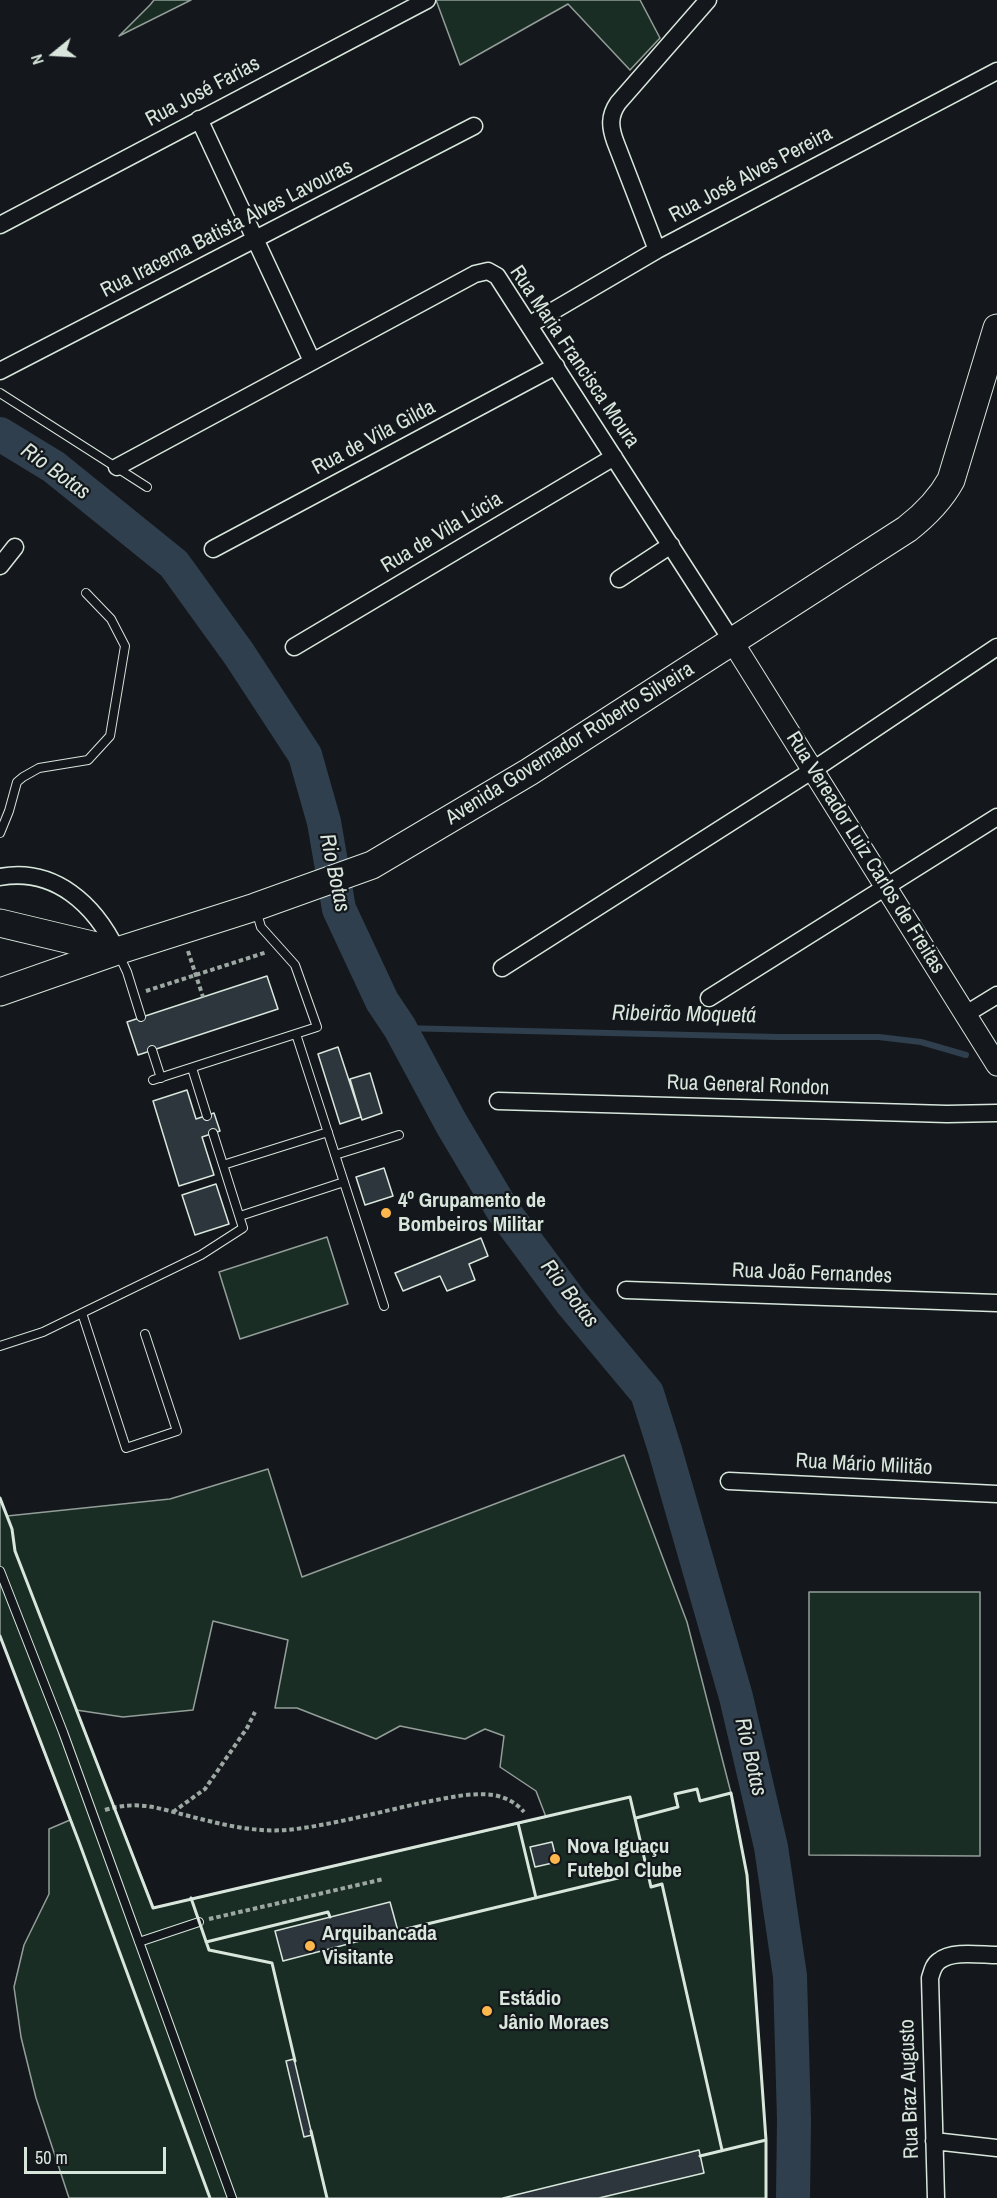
<!DOCTYPE html>
<meta charset="utf-8">
<style>
body{margin:0}
#map{position:relative;width:997px;height:2198px;overflow:hidden;background:#14181c;font-family:"Archivo Narrow",sans-serif}
canvas{display:block}
.north{position:absolute;left:24px;top:24px;width:60px;height:60px;-webkit-text-stroke:4px #14181c;paint-order:stroke;rotate:252deg;font-size:16px;font-weight:700;line-height:24px;text-align:center;color:#d8e6dc}
.north::after{content:'';display:block;margin:auto;width:21px;height:27px;background:#d8e6dc;clip-path:polygon(50% 0,100% 100%,50% 72%,0 100%)}
.scale{position:absolute;left:24px;top:2147px;width:142px;height:27px;box-sizing:border-box;border:3px solid #d8e6dc;border-top:0;padding-left:8px;font-size:18px;line-height:21px;white-space:nowrap;color:#d8e6dc;-webkit-text-stroke:4px #14181c;paint-order:stroke}
</style>
<div id="map">
<canvas width="997" height="2198"></canvas>
<div class="north">N</div>
<div class="scale">50 m</div>
</div>
<script>
const context = document.querySelector('canvas').getContext('2d');
context.lineJoin = 'round';
function fill(path, color) {
  context.fillStyle = color;
  context.fill(path, 'evenodd');
}
function trace(path, color, width, dash) {
  context.strokeStyle = color;
  context.lineWidth = width;
  context.lineCap = dash ? 'butt' : 'round';
  context.setLineDash(dash || []);
  context.stroke(path);
}
function write(font, color, halo, rows, align = 'center') {
  context.font = font + ' "Archivo Narrow",sans-serif';
  context.lineWidth = 4.5;
  context.setLineDash([]);
  context.textBaseline = 'middle';
  context.strokeStyle = halo;
  context.fillStyle = color;
  for (const [text, x, y, turn = 0] of rows) {
    context.save();
    context.translate(x, y);
    context.rotate((+turn || 0) * Math.PI / 180);
    context.textAlign = isNaN(turn) ? turn : align;
    if (halo) context.strokeText(text, 0, 0);
    context.fillText(text, 0, 0);
    context.restore();
  }
}
const green = new Path2D(`
 M154,0H191L119,36L150,5Z
 M436,0H640L660,38L630,70L568,4L460,65Z
 M327,1237L348,1304L240,1339L219,1272Z
 M624,1455L687,1622L731,1793L747,1875L766,2140V2198H69L36,2098L21,2037L14,1987L24,1945L49,1894V1829L70,1820L0,1636V1498L7,1516L170,1499L268,1469L302,1577ZM213,1621L288,1640L275,1708H297L376,1739L400,1726L465,1739L485,1729L504,1736L500,1767L536,1791L546,1817L154,1908L76,1710L123,1717L193,1710Z
 M809,1592H980V1856L809,1855Z`);
fill(green, '#1a2d24');
trace(green, '#939e99', 1.5);
trace(new Path2D(`
 M400,1028L777,1037H879L921,1042L966,1055`), '#2f3f4d', 6);
trace(new Path2D(`
 M0,434L54,467L174,564L239,654L305,755L324,822L339,909L382,1001L400,1028L451,1123L502,1209L571,1302L647,1393L665,1450L736,1697L771,1847L790,1976L794,2120L793,2198`), '#2f3f4d', 34);
const building = new Path2D(`
 M267,976L278,1009L138,1055L127,1022Z
 M338,1047L361,1117L340,1124L318,1054Z
 M370,1073L382,1113L362,1120L350,1079Z
 M187,1090L196,1119L214,1113L220,1131L202,1137L214,1175L179,1186L153,1101Z
 M384,1168L393,1196L365,1205L356,1177Z
 M216,1184L229,1224L195,1235L182,1195Z
 M481,1238L488,1256L469,1264L475,1280L447,1291L440,1276L403,1291L395,1273Z
 M552,1842L557,1862L535,1867L530,1847Z
 M390,1902L398,1931L283,1961L275,1931Z
 M294,2059L312,2135L304,2137L286,2061Z
 M699,2150L704,2173L599,2198H503Z`);
fill(building, '#2c363c');
trace(building, '#d8e6dc', 1.5);
const service = new Path2D(`
 M0,393L147,487
 M0,833L9,811L17,782L23,777L39,768L88,760L110,736L125,646L111,619L86,593
 M119,955L127,972L141,1017
 M296,1034L384,1306
 M152,1050L161,1078
 M192,1068L207,1116
 M153,1080L317,1027L295,965L261,927L256,910
 M335,1155L399,1135
 M223,1165L328,1132
 M240,1216L344,1182
 M82,1313L126,1448L177,1431L145,1334
 M0,1346L43,1332L201,1255L243,1228L213,1133
 M0,1571L63,1732L232,2198
 M139,1942L199,1922`);
const minor = new Path2D(`
 M199,119L312,361
 M0,225L427,0
 M657,250L615,141C610,127 609,116 618,103L708,0
 M529,325L657,250L997,71
 M0,371L474,126
 M117,467L475,274L488,271L497,276L732,641
 M213,549L556,366
 M0,566L15,547
 M619,579L671,545
 M294,647L614,457
 M0,877C55,867 95,905 117,951
 M502,968L813,770L997,647
 M709,998L997,817
 M966,1014L997,995
 M498,1101L947,1114L997,1113
 M626,1290L997,1303
 M729,1481L997,1494
 M934,2141L997,2148
 M936,2198L930,1978C932,1972 933,1965 939,1961C952,1950 981,1955 997,1955`);
const tertiary = new Path2D(`
 M732,641L997,1065`);
const primary = new Path2D(`
 M0,923L117,951
 M0,992L117,951L255,907L372,865L529,772L907,529C925,515 940,500 951,480L997,328`);
trace(service, '#d8e6dc', 10);
trace(minor, '#d8e6dc', 19);
trace(tertiary, '#d8e6dc', 23);
trace(primary, '#d8e6dc', 29);
trace(new Path2D(`
 M188,951L203,997
 M146,991L267,952
 M105,1810C138,1800 157,1808 189,1816C224,1825 259,1834 296,1829C340,1823 383,1811 426,1802C447,1798 471,1792 493,1795C506,1797 516,1803 524,1812
 M173,1812L205,1789L247,1728L255,1712
 M209,1919L384,1879`), '#9da8a2', 4, [4.5, 3]);
trace(service, '#14181c', 8);
trace(minor, '#14181c', 16);
trace(tertiary, '#14181c', 21);
trace(primary, '#14181c', 27);
trace(new Path2D(`
 M0,1498L12,1529L15,1551L153,1908L630,1797L651,1887L662,1884L722,2150
 M0,1636L79,1842L210,2198
 M636,1818L678,1807L675,1794L697,1789L700,1801L731,1793L747,1875L766,2140V2198
 M518,1823L536,1898
 M191,1898L209,1950L272,1963L295,2061
 M398,1931L618,1878
 M206,1942L328,1912L330,1917
 M311,2131L327,2198
 M700,2156L766,2140`), '#d8e6dc', 3);
for (const [x, y, r, color] of [
 [386,1213,6,"#ffb74d"],
 [555,1859,6,"#ffb74d"],
 [310,1946,6,"#ffb74d"],
 [487,2011,6,"#ffb74d"]
]) {
  const dot = new Path2D();
  dot.arc(x, y, r, 0, 2 * Math.PI);
  context.fillStyle = color;
  context.fill(dot);
  trace(dot, '#14181c', 2);
}
write('21px', '#d8e6dc', '#14181c', [
 ["Rua José Farias",203,92,-28],
 ["Rua José Alves Pereira",751,175,-28],
 ["Rua Iracema Batista Alves Lavouras",227,229,-27],
 ["Rua Maria Francisca Moura",574,357,56],
 ["Rua de Vila Gilda",374,438,-28],
 ["Rua de Vila Lúcia",442,533,-31],
 ["Avenida Governador Roberto Silveira",570,744,-32],
 ["Rua Vereador Luiz Carlos de Freitas",865,853,58],
 ["Rua General Rondon",748,1086,2],
 ["Rua João Fernandes",812,1274,2],
 ["Rua Mário Militão",864,1465,3],
 ["Rua Braz Augusto",910,2089,-92]
]);
write('bold 21px', '#d8e6dc', '#14181c', [
 ["4º Grupamento de",398,1201],
 ["Bombeiros Militar",398,1225],
 ["Nova Iguaçu",567,1847],
 ["Futebol Clube",567,1871],
 ["Arquibancada",322,1934],
 ["Visitante",322,1958],
 ["Estádio",499,1999],
 ["Jânio Moraes",499,2023]
], 'left');
write('italic 22px', '#d8e6dc', '#14181c', [
 ["Rio Botas",55,472,36],
 ["Rio Botas",334,873,78],
 ["Ribeirão Moquetá",684,1015,1],
 ["Rio Botas",569,1294,52],
 ["Rio Botas",750,1757,77]
]);
</script>
